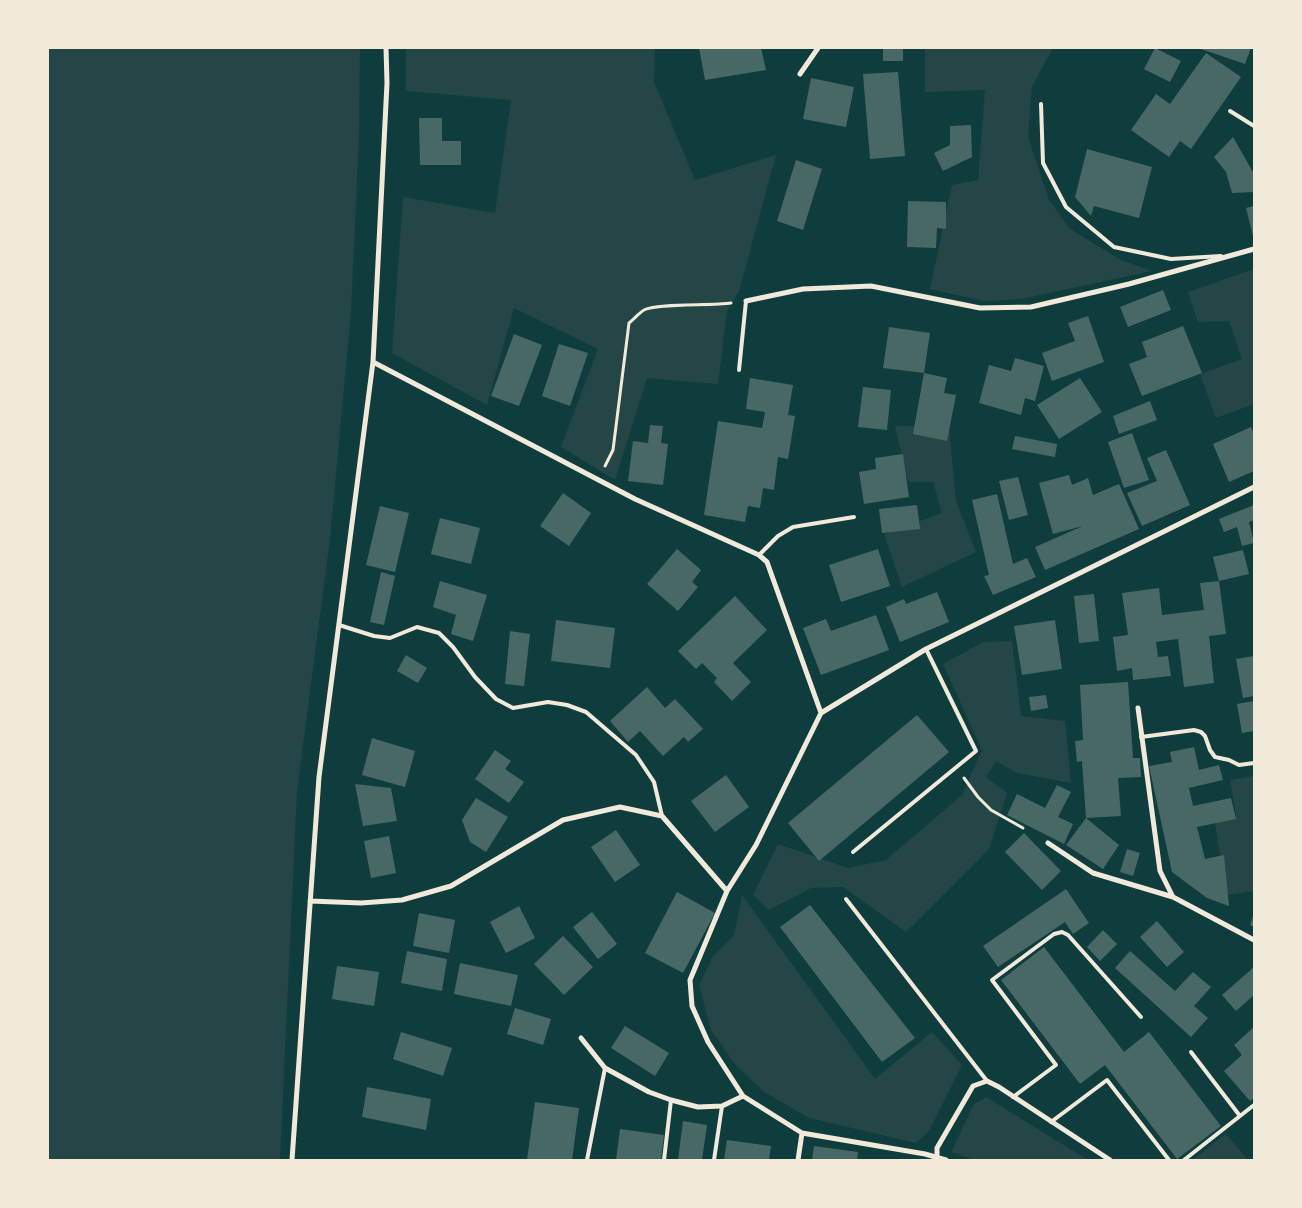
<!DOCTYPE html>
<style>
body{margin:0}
#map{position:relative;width:1302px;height:1208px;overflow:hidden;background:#0f3d3e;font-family:Manrope,sans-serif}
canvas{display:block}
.frame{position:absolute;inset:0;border:49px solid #f1e9da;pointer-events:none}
</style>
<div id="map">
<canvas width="1302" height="1208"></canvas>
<div class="frame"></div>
</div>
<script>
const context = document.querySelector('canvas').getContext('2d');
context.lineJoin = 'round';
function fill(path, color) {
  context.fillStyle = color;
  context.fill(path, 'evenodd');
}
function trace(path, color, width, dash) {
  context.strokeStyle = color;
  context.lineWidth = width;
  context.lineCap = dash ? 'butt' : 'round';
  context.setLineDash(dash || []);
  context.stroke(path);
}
fill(new Path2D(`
 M48,48H360L359,137L351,311L330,539L297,791L280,1160H48Z
 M406,48H655L654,82L695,180L776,155L739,291L727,311L718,384L647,378L615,480L561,447L598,349L514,308L487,405L392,353L403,197L495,213L511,100L406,91Z
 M925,48H1053L1032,86L1028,137L1049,200L1070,229L1121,260L1152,271L1021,299L984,301L930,289L952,185L978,180L985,90L925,92Z
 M1254,269V404L1216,418L1200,374L1242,359L1229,321L1198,322L1188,292Z
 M895,426L949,427L956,501L976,552L902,587L884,534L942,513L933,482H908Z
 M1012,641L1021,716L1065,721L1071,783L1017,773L996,761L986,777L1007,793L989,849L906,932L843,887L811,888L769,910L753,895L778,844L848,868L886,860L962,795L982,750L943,664L983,642Z
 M1254,776V891L1227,895L1214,818L1236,815L1230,780Z
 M742,895L875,1079L932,1032L962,1065L929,1131L916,1143L809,1118L763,1091L735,1064L711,1030L699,985L713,956L734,936Z
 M986,1097L1088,1160H975L951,1152L974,1104Z
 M1226,1134L1248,1160H1192Z`), '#244646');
fill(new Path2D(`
 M699,48H761L766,70L705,80Z
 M883,48H903V61H883Z
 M1155,48L1181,61L1170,82L1144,69Z
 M1198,48H1251L1245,64Z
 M1206,53L1241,77L1191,149L1180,141L1169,157L1131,130L1156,94L1170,104Z
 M898,72L905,156L870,159L863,74Z
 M811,78L854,87L846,127L803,119Z
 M419,118H442V141H461V165H420Z
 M971,125L972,157L943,171L934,153L950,145V126Z
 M1233,137L1254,174V192L1232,193L1226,172L1214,157Z
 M1087,149L1152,167L1139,218L1094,206L1091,216L1075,197Z
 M796,160L822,169L803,230L777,221Z
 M908,201L946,202V229L937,228L936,248L907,247Z
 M1254,206V236H1253L1246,208Z
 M1163,290L1171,310L1128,327L1120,307Z
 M1088,316L1104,362L1052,381L1042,353L1075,341L1068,323Z
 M1183,326L1202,373L1142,396L1129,364L1147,357L1142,342Z
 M889,327L930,333L924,373L947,378L944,393L956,395L947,441L913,434L924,373L883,368Z
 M514,334L542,345L519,406L491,396Z
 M559,344L588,353L570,406L542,396Z
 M1015,358L1044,366L1035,401L1025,398L1021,415L979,403L989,365L1011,371Z
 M750,378L793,385L788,415L795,416L788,459L778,457L774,490L763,488L760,508L748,506L745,522L704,515L718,421L762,428L765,412L746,409Z
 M1080,378L1102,412L1059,439L1037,405Z
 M863,387L891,390L887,430L858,427Z
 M1150,401L1157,420L1119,434L1113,416Z
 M650,425L663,426L661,443L668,444L663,485L628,481L633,441L648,443Z
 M1251,427L1254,434V471L1229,482L1213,444Z
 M1132,433L1149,480L1124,488L1108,442Z
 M1015,436L1057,444L1055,457L1012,449Z
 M1166,450L1190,505L1142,526L1127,493L1157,481L1147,458Z
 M903,454L909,497L864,504L859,472L876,469L875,458Z
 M1069,475L1072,485L1088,478L1093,495L1119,484L1139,529L1045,570L1035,547L1083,526L1053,534L1039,483Z
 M1018,477L1028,515L1009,520L999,481Z
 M563,493L591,513L569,546L540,526Z
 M997,494L1013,564L1027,558L1036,577L993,595L984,576L989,575L972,500Z
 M917,505L920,529L882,533L879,509Z
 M1254,505V520L1249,522L1254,543L1242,546L1237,527L1224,532L1219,519Z
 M380,506L409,513L395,572L366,565Z
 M440,518L480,528L471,564L431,554Z
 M677,549L701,570L692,582L698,587L678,611L647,584Z
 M878,549L890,586L841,602L829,565Z
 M1243,550L1249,574L1219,581L1226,634L1209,636L1214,683L1184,687L1178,639L1156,642L1158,657L1168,656L1171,676L1133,680L1132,668L1117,671L1113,637L1128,635L1122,593L1159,588L1162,615L1204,610L1200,583L1219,581L1213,557Z
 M381,572L395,576L384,625L370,622Z
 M440,581L487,595L473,641L451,634L456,615L433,607Z
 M937,592L949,622L900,642L886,607L904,599L906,604Z
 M1094,594L1099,641L1079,643L1074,596Z
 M735,596L767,630L733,663L751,682L732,701L714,682L717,678L702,663L696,669L678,651Z
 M876,615L889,650L821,675L803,628L826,619L831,631Z
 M556,620L615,628L610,668L551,661Z
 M1055,620L1062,669L1022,675L1014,626Z
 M510,631L530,634L524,686L505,684Z
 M406,655L427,668L418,683L397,671Z
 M1254,656V696L1243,698L1236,659Z
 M1128,682L1133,758H1140L1141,777L1118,778L1121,816L1086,818L1082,761L1077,762L1075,741L1083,740L1080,685Z
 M647,687L665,708L675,699L703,729L688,742L684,737L663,756L640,731L628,742L610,721Z
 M1046,695L1048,708L1031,711L1029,697Z
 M1254,701V731L1242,733L1237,704Z
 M917,715L949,752L819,861L788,823Z
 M372,738L415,751L405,787L362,775Z
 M1194,747L1199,770L1219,765L1223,780L1189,788L1193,806L1231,798L1236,819L1197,827L1205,859L1224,855L1229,906L1207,898L1172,872L1149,766L1172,762L1170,752Z
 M495,750L511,761L505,769L524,782L509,803L475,779Z
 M726,775L749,807L715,832L691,801Z
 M355,784L391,788L397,821L363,826Z
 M1057,785L1071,792L1058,817L1073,824L1064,844L1007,815L1017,794L1045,808Z
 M476,798L508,817L486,852L470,842L462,820Z
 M1086,818L1119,845L1103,869L1066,845Z
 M616,830L640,865L615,882L591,847Z
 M1024,833L1061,871L1042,890L1005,852Z
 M389,836L396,873L371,878L364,841Z
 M1127,849L1140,853L1133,876L1120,872Z
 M1066,889L1089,923L1073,934L1065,922L998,967L983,946Z
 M677,892L715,913L683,973L645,953Z
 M810,905L915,1038L882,1062L780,927Z
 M519,906L535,938L506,953L490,922Z
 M592,912L617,944L598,959L573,927Z
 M419,913L455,920L449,953L413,946Z
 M1254,914V927L1250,925Z
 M1157,921L1184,952L1167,967L1140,937Z
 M1103,930L1117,944L1100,961L1087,947Z
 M563,936L593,967L564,995L534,964Z
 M1044,947L1124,1052L1149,1032L1221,1126L1177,1159L1105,1065L1080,1084L1001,980Z
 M407,951L447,959L442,991L401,983Z
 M1130,951L1175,991L1193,972L1211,987L1194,1006L1208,1018L1191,1037L1115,968Z
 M460,963L518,975L511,1006L454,994Z
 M337,966L379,972L374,1006L332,999Z
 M1254,967V995L1236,1011L1222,995Z
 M515,1008L551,1019L543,1045L507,1034Z
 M625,1026L669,1053L655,1076L611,1048Z
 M1254,1027V1098L1250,1101L1224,1071L1242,1055L1234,1045Z
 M401,1032L452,1048L443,1076L393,1059Z
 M367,1087L431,1099L426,1130L362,1117Z
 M535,1102L579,1108L572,1160H527Z
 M683,1121L707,1125L702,1160H678Z
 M620,1129L664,1135L661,1160H616Z
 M727,1140L771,1146L769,1160H724Z
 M814,1146L858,1152L857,1160H812Z`), '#486865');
trace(new Path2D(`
 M605,466L613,450L629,323C634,319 639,313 644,310C655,303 713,306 731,303
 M964,778L978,797L991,810L1023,828`), '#f1e9da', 3);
trace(new Path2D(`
 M1041,104L1043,163L1066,207L1114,247L1171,259L1221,256
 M1230,111L1254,126
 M739,370L746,301
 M759,555L778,536L793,527L854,517
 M339,625L374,636L390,638L417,627L439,633L453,647L475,677L496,699L513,708L548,702L567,705L586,712L636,755L654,782L662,816
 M1141,737L1194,730L1201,732L1205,736L1210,750L1215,757L1229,760L1239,765L1254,763
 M853,852L976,751L926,649
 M846,899L987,1081
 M1191,1052L1240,1116
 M1013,1097L1056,1065L992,980L1054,934L1062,932L1068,935L1141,1017
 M1051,1122L1107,1080L1169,1160
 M587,1160L605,1068
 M664,1160L671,1100
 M714,1160L722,1106
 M1184,1160L1254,1105`), '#f1e9da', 4);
trace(new Path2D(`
 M800,74L818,48
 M746,301L803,289L871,286L980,308L1031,307L1129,284L1254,249
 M373,362L635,499L759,555L767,562L821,713
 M1138,708L1160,871L1173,897
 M1048,843L1093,873L1173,897L1254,940
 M310,901L361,903L402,900L451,886L563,820L620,807L662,816L727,891
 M581,1038L605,1068L649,1092L671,1100L698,1107L722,1106L743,1096
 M937,1157V1148L973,1086L987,1081L999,1087L1110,1160
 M292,1160L319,777L373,362L387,83L386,48
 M798,1160L802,1133
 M946,1160L925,1154L802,1133L743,1096L708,1042L692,1006L690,980L727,891L756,845L821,713L926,649L1254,487`), '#f1e9da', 5);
</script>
